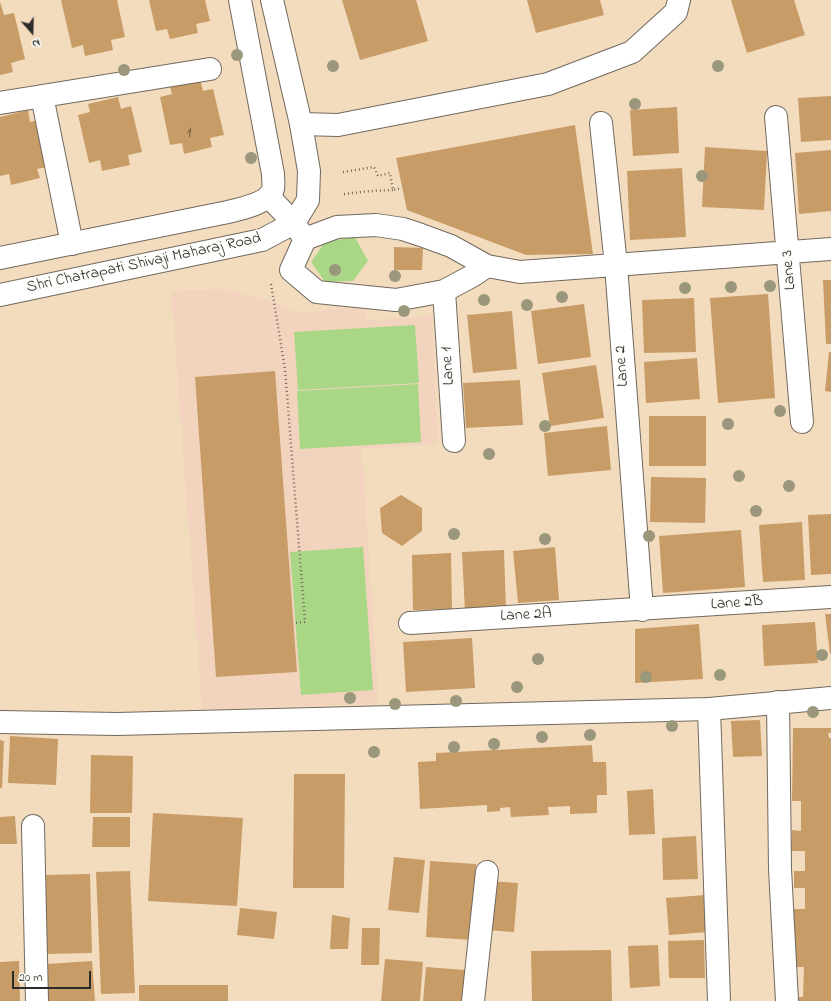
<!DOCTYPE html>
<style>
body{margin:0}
#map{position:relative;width:831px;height:1001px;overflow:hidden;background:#f3dcbe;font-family:"Indie Flower",sans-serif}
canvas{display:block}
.north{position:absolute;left:12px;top:12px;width:40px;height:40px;-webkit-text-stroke:3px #fdfcf7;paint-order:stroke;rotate:160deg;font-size:11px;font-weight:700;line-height:16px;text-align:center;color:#2b2b2b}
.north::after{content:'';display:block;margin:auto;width:14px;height:18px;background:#2b2b2b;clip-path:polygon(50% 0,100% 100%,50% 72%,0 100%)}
.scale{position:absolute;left:12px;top:971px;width:79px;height:18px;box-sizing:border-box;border:2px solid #2b2b2b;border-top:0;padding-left:5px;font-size:12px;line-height:14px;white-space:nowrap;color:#2b2b2b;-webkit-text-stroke:3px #fdfcf7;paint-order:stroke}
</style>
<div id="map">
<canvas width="831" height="1001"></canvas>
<div class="north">N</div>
<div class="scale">20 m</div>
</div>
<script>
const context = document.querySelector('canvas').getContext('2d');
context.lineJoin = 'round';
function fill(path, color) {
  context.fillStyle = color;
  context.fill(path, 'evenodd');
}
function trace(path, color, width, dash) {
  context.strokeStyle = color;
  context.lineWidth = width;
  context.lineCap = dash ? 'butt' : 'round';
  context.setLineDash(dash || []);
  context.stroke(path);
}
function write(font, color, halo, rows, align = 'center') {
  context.font = font + ' "Indie Flower",sans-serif';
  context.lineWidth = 3;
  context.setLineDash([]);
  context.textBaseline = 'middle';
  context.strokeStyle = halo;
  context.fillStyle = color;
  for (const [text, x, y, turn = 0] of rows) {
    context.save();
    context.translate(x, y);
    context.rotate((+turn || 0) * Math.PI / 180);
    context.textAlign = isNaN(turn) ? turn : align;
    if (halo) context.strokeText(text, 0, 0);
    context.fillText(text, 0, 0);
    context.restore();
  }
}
fill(new Path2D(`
 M224,289L274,302L298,313L364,307L366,320L432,316L438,444L362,449L379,704L202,709L171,291Z`), '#f2d4be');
fill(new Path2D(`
 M355,237L368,261L353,281L325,282L311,262L325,242Z
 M415,325L419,383L298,390L294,332Z
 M418,384L421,442L300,449L297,391Z
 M363,547L373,690L301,695L290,552Z`), '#aad785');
fill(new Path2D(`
 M61,0H117L125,37L111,40L113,50L85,56L83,45L72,48Z
 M149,0H205L210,21L196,24L198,33L170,39L167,29L156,31Z
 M342,0H416L428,41L360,60Z
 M527,0H600L604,15L536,33Z
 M731,0H794L805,35L747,53Z
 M0,2L4,15L14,13L25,59L11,63L13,72L0,75Z
 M200,79L203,91L213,89L224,135L210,138L212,147L184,154L182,143L170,145L160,97L172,94L170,86Z
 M831,96V140L801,142L798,98Z
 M118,97L121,109L131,106L142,152L128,155L130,165L102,171L100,160L89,163L78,115L90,112L88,104Z
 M677,107L679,153L633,156L630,110Z
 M28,110L30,122L41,119L51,166L37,169L40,178L11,185L9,174L0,176V117Z
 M575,125L593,254L526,255L407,210L396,158Z
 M705,147L767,151L764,210L702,207Z
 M831,150V211L799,214L795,153Z
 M682,168L686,237L630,240L627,171Z
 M394,247L423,248L422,270H394Z
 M823,280H831V344H826Z
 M768,294L775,398L718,403L710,298Z
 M694,298L696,352L644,353L642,300Z
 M584,304L591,357L538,364L531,311Z
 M512,311L517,369L473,373L467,315Z
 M829,352H831V392L825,391Z
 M697,358L700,399L646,403L644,362Z
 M596,365L604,418L550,426L542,373Z
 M275,371L297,672L216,677L195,377Z
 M520,380L523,425L466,428L463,383Z
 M649,416H706V466H649Z
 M607,426L611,470L548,476L544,433Z
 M651,477L706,478L705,523L650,522Z
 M401,495L422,508V531L402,546L382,533L380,508Z
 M831,514V574L811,575L808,515Z
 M802,522L805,580L763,582L759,525Z
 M741,530L745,587L663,593L659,536Z
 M555,547L559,600L518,603L513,551Z
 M504,550L506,610L465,612L462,552Z
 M451,553L452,609L413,610L412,555Z
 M825,614H831V654H830Z
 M815,622L818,663L764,666L762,625Z
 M699,624L703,679L635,683V629Z
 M472,638L475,688L406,692L403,642Z
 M760,720L762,756L733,757L731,721Z
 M793,728H831V733H828L829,738H831V1001H792V997H803L804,967H792L794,909H805V888H794V871H805V851H791L792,830L801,831V801H792Z
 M10,736L58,739L56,785L8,783Z
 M0,740L4,741L2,788H0Z
 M592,745L593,762H606L607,795H597V813L570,814V806L548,807L549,815L511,817L510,807L500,808V811L487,812V805L420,809L418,762L436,761V753Z
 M91,755L133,756L132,813H90Z
 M294,774H345L344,888H293Z
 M653,789L655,834L629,835L627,791Z
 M153,813L243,818L237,906L148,901Z
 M15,816L17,844H0V817Z
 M93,817H130V847H92Z
 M696,836L698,879L663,880L662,838Z
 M394,857L425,860L419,913L388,910Z
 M430,861L476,864L472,940L426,937Z
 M130,871L135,993L101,994L96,872Z
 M90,874L92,953L46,954L44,875Z
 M489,881L518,883L514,932L485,930Z
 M705,895L708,932L669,935L666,898Z
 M240,908L277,912L274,939L237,935Z
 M332,915L350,918L348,949H330Z
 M362,928H380L379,965H361Z
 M704,940L705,978H669L668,941Z
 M658,945L660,986L630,988L628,946Z
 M611,950L612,1001H532L531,951Z
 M385,959L423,962L420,1001H381Z
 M19,961L20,1001H0V962Z
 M92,961L95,1001H48L46,964Z
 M426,967L465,970L462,1001H423Z
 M139,985H228V1001H139Z`), '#c89c66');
const minor = new Path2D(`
 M42,96L72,244
 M0,103L210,69
 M776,117L802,422
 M601,123L616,265L642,610
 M301,124L338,125L548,84L632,52L676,12L679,0
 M269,197L294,223L304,238
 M487,266L472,276L444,291L396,300L317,292L291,270L305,239L337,227L376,225L403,229L421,235L451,246L487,266L520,272L831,249
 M444,291L454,441
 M410,623L831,597
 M778,702L780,869L787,1001
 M709,709L719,1001
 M33,826L37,1001
 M473,1001L487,872`);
const tertiary = new Path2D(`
 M0,722L117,724L709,709L831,698`);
const secondary = new Path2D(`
 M0,258L223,213C236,210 269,204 273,189C274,185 273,178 273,174L240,0
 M0,295L262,240L294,223L308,200L309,171L301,124L272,0`);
trace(minor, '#71695e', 24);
trace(tertiary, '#71695e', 24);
trace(secondary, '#71695e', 24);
trace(new Path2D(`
 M343,172L374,167L378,176L390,173L393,190L402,188
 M344,194L370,191L393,190
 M271,284L285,369L305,622L294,623`), '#71695e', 2.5, [1, 3]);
trace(minor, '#fff', 22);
trace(tertiary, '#fff', 22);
trace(secondary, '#fff', 22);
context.fillStyle = '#9a977c';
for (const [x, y] of [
 [237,55],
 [333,66],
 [718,66],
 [124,70],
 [635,104],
 [251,158],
 [702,176],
 [335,270],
 [395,276],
 [770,286],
 [731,287],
 [685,288],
 [562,297],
 [484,300],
 [527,305],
 [404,311],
 [780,411],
 [728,424],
 [545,426],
 [489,454],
 [739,476],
 [789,486],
 [756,511],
 [454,534],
 [649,536],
 [545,539],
 [822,655],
 [538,659],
 [720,675],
 [646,677],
 [517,687],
 [350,698],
 [456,701],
 [395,704],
 [813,712],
 [672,726],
 [590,735],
 [542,737],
 [494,744],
 [454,747],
 [374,752]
]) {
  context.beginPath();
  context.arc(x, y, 6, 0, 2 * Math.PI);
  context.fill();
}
write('14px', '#52473a', null, [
 ["1",189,134]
]);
write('16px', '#2b2b2b', '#fdfcf7', [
 ["Shri Chatrapati Shivaji Maharaj Road",144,264,-12],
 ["Lane 3",790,270,-95],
 ["Lane 1",449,366,-94],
 ["Lane 2",623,366,-94],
 ["Lane 2B",737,604,-4],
 ["Lane 2A",526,616,-3]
]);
</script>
